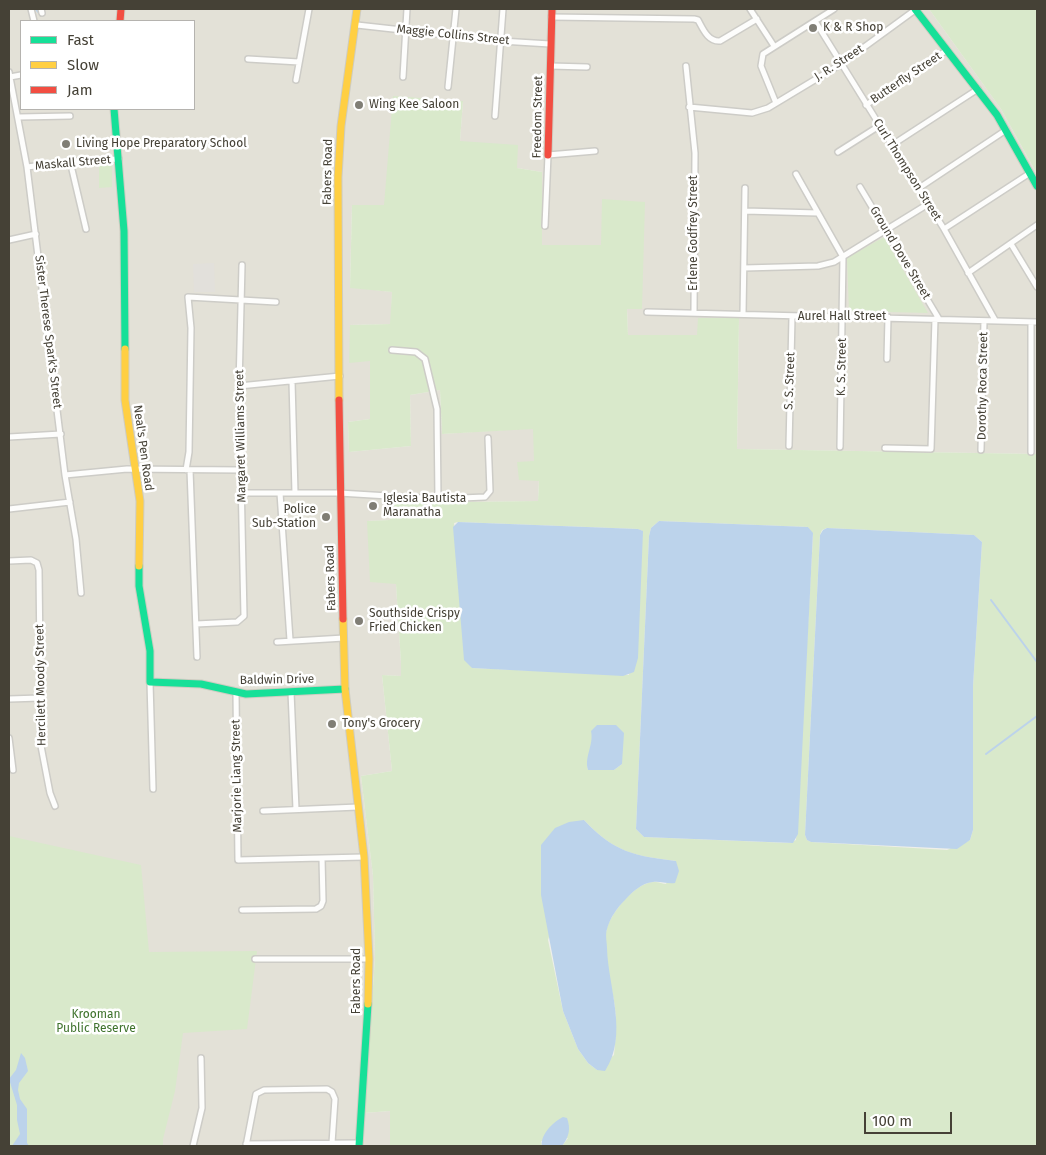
<!DOCTYPE html>
<style>
body{margin:0}
#map{position:relative;width:1046px;height:1155px;overflow:hidden;background:#efefea;font-family:"Fira Sans",sans-serif}
canvas{display:block}
.frame{position:absolute;inset:0;border:10px solid #454136;pointer-events:none}
.legend{position:absolute;left:20px;top:20px;width:175px;height:90px;box-sizing:border-box;background:#fff;border:1px solid #b5b3af;margin:0;padding:6px 9px;list-style:none;font-size:15px;color:#454136}
.legend li{display:flex;align-items:center;gap:10px;height:25px}
.legend b{width:25px;border:1px solid #b5b3af}
.scale{position:absolute;left:864px;top:1112px;width:88px;height:22px;box-sizing:border-box;border:2px solid #454136;border-top:0;padding-left:6px;font-size:15px;line-height:18px;white-space:nowrap;color:#454136;-webkit-text-stroke:4px #fff;paint-order:stroke}
</style>
<div id="map">
<canvas width="1046" height="1155"></canvas>
<div class="frame"></div>
<ul class="legend">
<li><b style="height:6px;background:#16e098"></b>Fast</li>
<li><b style="height:6px;background:#ffcf43"></b>Slow</li>
<li><b style="height:6px;background:#f24e42"></b>Jam</li>
</ul>
<div class="scale">100 m</div>
</div>
<script>
const context = document.querySelector('canvas').getContext('2d');
context.lineJoin = 'round';
function fill(path, color) {
  context.fillStyle = color;
  context.fill(path, 'evenodd');
}
function trace(path, color, width, dash) {
  context.strokeStyle = color;
  context.lineWidth = width;
  context.lineCap = dash ? 'butt' : 'round';
  context.setLineDash(dash || []);
  context.stroke(path);
}
function write(font, color, halo, rows, align = 'center') {
  context.font = font + ' "Fira Sans",sans-serif';
  context.lineWidth = 5;
  context.setLineDash([]);
  context.textBaseline = 'middle';
  context.strokeStyle = halo;
  context.fillStyle = color;
  for (const [text, x, y, turn = 0] of rows) {
    context.save();
    context.translate(x, y);
    context.rotate((+turn || 0) * Math.PI / 180);
    context.textAlign = isNaN(turn) ? turn : align;
    if (halo) context.strokeText(text, 0, 0);
    context.fillText(text, 0, 0);
    context.restore();
  }
}
fill(new Path2D(`
 M9,9H929L1001,109L1037,174V454L737,449L739,319L698,335L628,336L627,308H642L601,245H542V172L517,168L460,141L463,101L384,206L352,205L350,287L392,292L391,324L350,325L370,361V419L348,422L349,452L411,446L410,395L440,390L442,434L534,428V461L519,480H539L538,501L390,503V520L367,521L396,584L401,663V676L382,675L392,771L361,776L373,876L375,958L364,1113L390,1111V1146H154L9,1062ZM21,21H194V109H21Z`), '#e3e1d7');
fill(new Path2D(`
 M214,263L215,292H194L193,264Z`), '#e2e0db');
fill(new Path2D(`
 M929,9H1037V174L1001,109Z
 M393,96L463,101L460,141L518,145L517,168L542,172V245H601L602,199L645,202L642,309H627L628,335H697L698,318H739L737,449L1037,454V1146H562L568,1138L541,1141L542,1146H390V1111L364,1113L375,958L373,876L361,776L392,771L382,675L401,676V663L396,584L370,582L367,521L390,520V503L538,501L539,481L519,480L517,462L534,461L533,429L442,434L440,390L410,395L411,446L349,452L348,422L370,419V361L349,363L350,325L390,324L392,292L350,288L352,205H384ZM659,521L808,527L813,536L796,840L789,843L644,837L636,829L649,536L651,528ZM458,522L638,529L642,531L629,675L472,668L454,523ZM827,528L974,535L982,542L973,686V830L970,840L947,850L811,842L807,840L805,835L820,535L822,530ZM593,740L622,751V764L614,770H588L587,765ZM584,820C614,852 633,856 676,861L666,884C663,884 659,882 655,882C636,881 609,914 606,932C603,955 610,978 614,1001C617,1018 616,1037 614,1055L597,1070L588,1063L578,1049L563,1011L548,940Z
 M99,162H112V187L99,188Z
 M884,237L928,313L849,311L847,258Z
 M9,836L141,865L149,952L257,951L247,1029L183,1033L175,1091L163,1139V1146H9Z`), '#d9e9cb');
fill(new Path2D(`
 M659,521L808,527L813,533L798,834L793,843L644,837L636,829L649,536L651,528Z
 M458,522L638,529L643,531L638,658L634,672L623,676L472,668L464,660L453,527Z
 M827,528L974,535L982,542L973,686V830L970,840L957,849L811,842L807,840L805,835L820,535L823,530Z
 M597,725H616L624,733L622,764L614,770H588C584,757 594,745 591,731Z
 M584,820C614,852 634,856 676,861L679,871L675,883C667,884 660,881 653,882C642,883 632,892 625,900C617,908 610,918 607,929C605,935 607,942 607,948C608,987 629,1035 605,1071L597,1070L588,1063L578,1049L563,1011L541,895V845L555,828L569,822Z
 M21,1053L25,1058L28,1071L19,1083L18,1090L20,1099L27,1109V1143L29,1146H12L20,1134L17,1120V1105L9,1079L16,1070Z
 M563,1117L567,1118C571,1129 569,1137 562,1146H542C540,1135 553,1122 563,1117Z`), '#bcd3eb');
trace(new Path2D(`
 M36,9L38,12
 M991,600L1037,662
 M986,754L1037,716`), '#bcd3eb', 2);
const street = new Path2D(`
 M31,9L34,21
 M41,9L42,13
 M750,9L774,46
 M551,17L694,19L698,20C703,29 708,42 720,41L757,19
 M815,21L944,229L995,320
 M357,25L501,41L550,44
 M248,59L299,62
 M550,66L587,67
 M686,66L695,153L694,313
 M9,72L27,167L65,475L76,539L81,593
 M10,77L21,75
 M403,77L407,9
 M296,80L309,9
 M448,87L456,9
 M776,103L761,66L763,54L834,9
 M866,105L947,50
 M689,107L752,113L768,108L841,64L915,10
 M495,116L503,9
 M19,117L70,116
 M892,145L978,89
 M838,152L879,126
 M70,161L86,229
 M27,167L76,161L119,159
 M796,174L843,257L840,447
 M860,187L939,319
 M919,188L1006,130
 M745,211L818,213
 M545,226L548,155L595,151
 M944,229L1030,173
 M9,240L36,234
 M1011,244L1037,287
 M744,268L818,266L834,262L928,204
 M968,273L1037,225
 M647,312L1037,322
 M743,314L745,188
 M392,350L416,352L425,359L437,409L438,499
 M887,359L888,317
 M292,381L295,493
 M239,386L340,376
 M9,437L61,434
 M789,446L792,317
 M885,448L931,449L935,319
 M981,450L984,321
 M1031,452V322
 M186,470L189,452L191,328L188,297L276,302
 M190,470L197,657
 M65,475L127,469L241,470
 M241,493H339L438,499L485,497L490,491L488,438
 M280,493L290,640
 M9,509L70,502
 M9,561L31,560L37,563L39,570L41,746L50,793L55,806
 M196,624L237,622L244,616L239,386L242,265
 M277,642L344,638
 M150,682L153,789
 M291,692L296,809
 M236,693L238,860L364,857
 M9,699L40,698
 M9,738L13,770
 M263,811L358,807
 M242,910L316,909L321,906L323,901L322,858
 M255,959H369
 M246,1144L359,1143
 M193,1146L202,1108L201,1058
 M246,1146L256,1094L264,1090L327,1089L332,1092L335,1099L332,1143`);
const fast = new Path2D(`
 M915,9L997,115L1037,186
 M114,109L124,231L125,349
 M139,566V586L150,651V682L201,684L246,694L345,689
 M359,1146L368,1004`);
const slow = new Path2D(`
 M125,349V400L140,501L139,566
 M339,400L338,177L341,126L357,9
 M343,619L345,689L364,857L369,959L368,1004`);
const jam = new Path2D(`
 M120,21L121,9
 M548,155L552,9
 M339,400L343,619`);
trace(street, '#cdccc7', 8);
trace(fast, '#ceccc1', 9);
trace(slow, '#ceccc1', 9);
trace(jam, '#ceccc1', 9);
trace(street, '#fdfdfc', 5);
trace(fast, '#16e098', 7);
trace(slow, '#ffcf43', 7);
trace(jam, '#f24e42', 7);
for (const [x, y, r, color] of [
 [813,28,5,"#807e75"],
 [359,105,5,"#807e75"],
 [66,144,5,"#807e75"],
 [373,506,5,"#807e75"],
 [326,517,5,"#807e75"],
 [359,621,5,"#807e75"],
 [332,724,5,"#807e75"]
]) {
  const dot = new Path2D();
  dot.arc(x, y, r, 0, 2 * Math.PI);
  context.fillStyle = color;
  context.fill(dot);
  trace(dot, '#fff', 2);
}
write('12px', '#454136', '#fff', [
 ["K & R Shop",823,28],
 ["Wing Kee Saloon",369,105],
 ["Living Hope Preparatory School",76,144],
 ["Iglesia Bautista",383,499],
 ["Maranatha",383,513],
 ["Police",316,510,"right"],
 ["Sub-Station",316,524,"right"],
 ["Southside Crispy",369,614],
 ["Fried Chicken",369,628],
 ["Tony's Grocery",342,724]
], 'left');
write('12px', '#454136', '#fff', [
 ["Maggie Collins Street",453,35,6],
 ["J. R. Street",839,63,-33],
 ["Butterfly Street",906,78,-34],
 ["Freedom Street",538,117,-89],
 ["Maskall Street",73,163,-5],
 ["Curl Thompson Street",907,170,58],
 ["Fabers Road",328,172,-89],
 ["Erlene Godfrey Street",694,233,-90],
 ["Ground Dove Street",900,253,59],
 ["Aurel Hall Street",842,317],
 ["Sister Therese Spark's Street",48,332,83],
 ["K. S. Street",842,367,-89],
 ["S. S. Street",790,381,-88],
 ["Dorothy Roca Street",983,386,-89],
 ["Margaret Williams Street",241,436,-91],
 ["Neal's Pen Road",143,448,82],
 ["Fabers Road",331,578,-92],
 ["Baldwin Drive",277,680,-1],
 ["Hercilett Moody Street",41,685,-91],
 ["Marjorie Liang Street",237,776,-91],
 ["Fabers Road",357,981,-90]
]);
write('12px', '#3f732d', '#fff', [
 ["Krooman",96,1015],
 ["Public Reserve",96,1029]
]);
</script>
